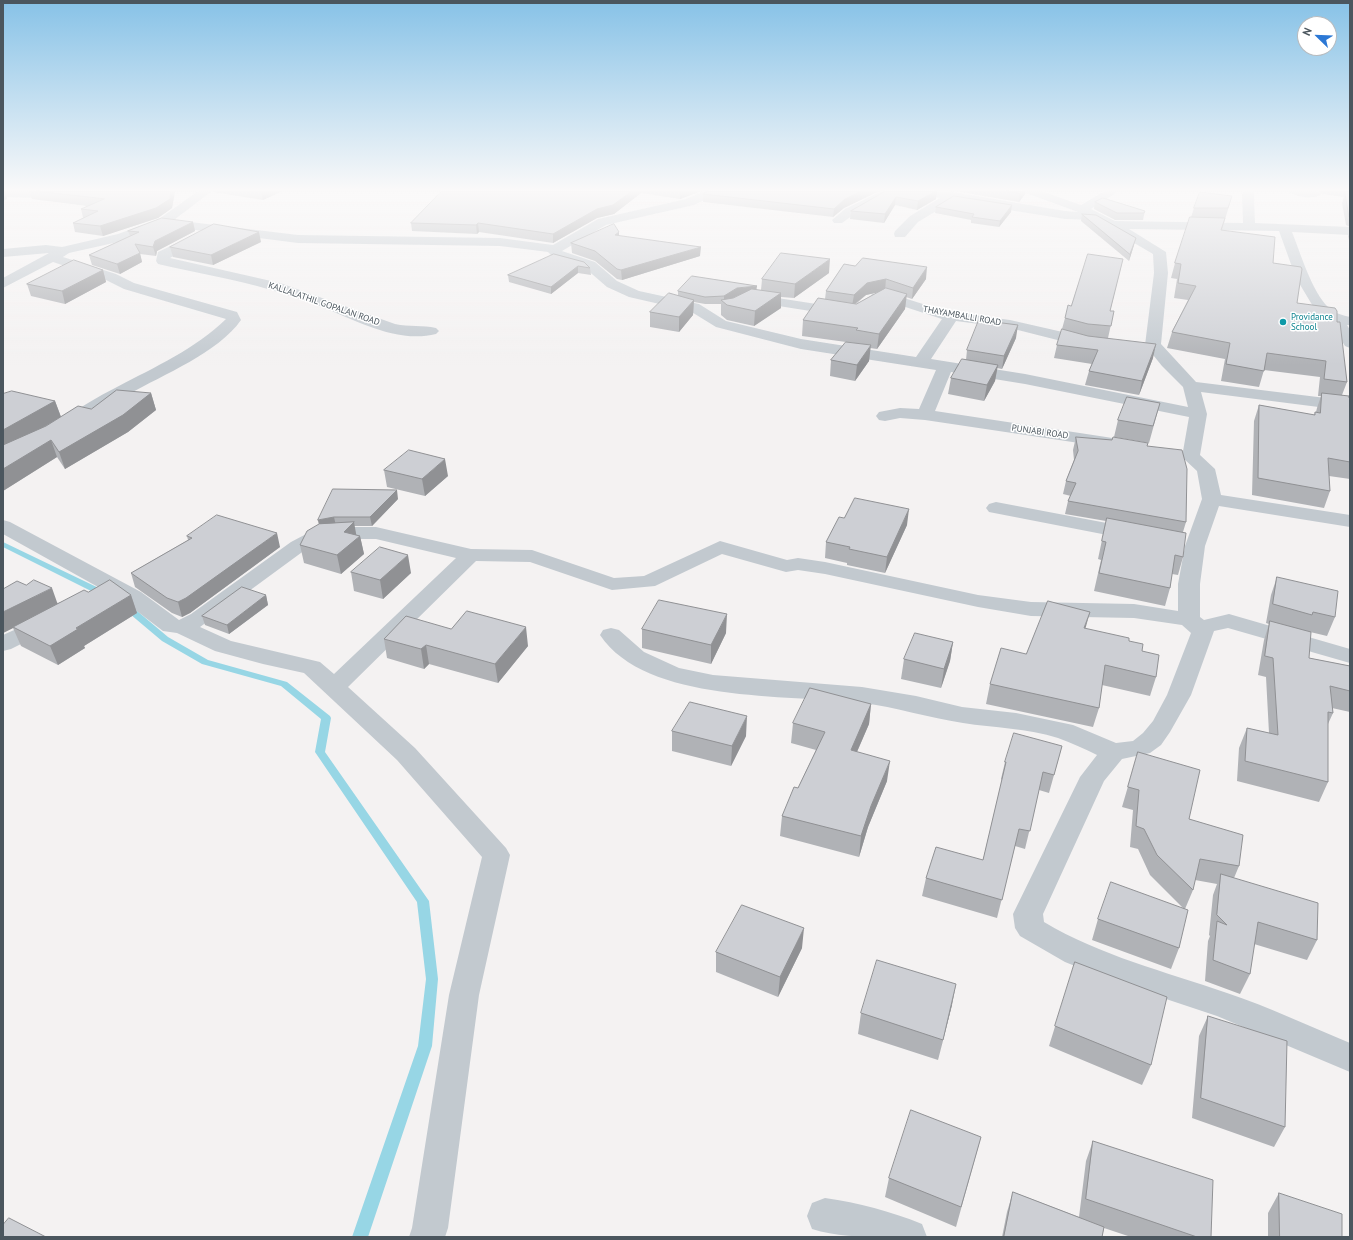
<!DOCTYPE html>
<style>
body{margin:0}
#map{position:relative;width:1353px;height:1240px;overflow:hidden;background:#f4f2f2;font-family:"PT Sans",sans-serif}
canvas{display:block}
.frame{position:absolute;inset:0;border:4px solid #4b565e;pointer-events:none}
.north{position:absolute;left:1297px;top:16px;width:40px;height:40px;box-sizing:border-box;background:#fff;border:1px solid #b7bbbf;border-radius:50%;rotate:293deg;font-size:11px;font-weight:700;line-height:16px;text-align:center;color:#4b565e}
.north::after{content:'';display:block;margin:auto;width:14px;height:18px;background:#2c78d5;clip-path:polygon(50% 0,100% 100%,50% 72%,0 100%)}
</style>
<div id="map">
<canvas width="1353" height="1240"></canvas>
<div class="frame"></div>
<div class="north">N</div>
</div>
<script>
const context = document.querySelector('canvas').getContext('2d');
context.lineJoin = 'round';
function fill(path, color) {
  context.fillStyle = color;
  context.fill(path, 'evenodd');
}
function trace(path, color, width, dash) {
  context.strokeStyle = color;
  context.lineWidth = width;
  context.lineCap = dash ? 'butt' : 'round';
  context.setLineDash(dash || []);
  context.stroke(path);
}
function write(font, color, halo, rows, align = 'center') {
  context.font = font + ' "PT Sans",sans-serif';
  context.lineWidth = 3;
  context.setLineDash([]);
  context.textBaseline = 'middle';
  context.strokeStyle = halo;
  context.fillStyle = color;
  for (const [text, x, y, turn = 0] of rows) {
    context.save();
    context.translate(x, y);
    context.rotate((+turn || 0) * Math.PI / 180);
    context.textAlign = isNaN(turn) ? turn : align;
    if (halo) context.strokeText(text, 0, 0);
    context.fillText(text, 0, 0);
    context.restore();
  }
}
fill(new Path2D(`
 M3,542L107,592L108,594L107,596H101L3,547Z
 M127,604L130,605L168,637L208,660L287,682L330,716L331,718L325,752L429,901L438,979L432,1046L368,1237H352L418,1046L426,979L417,902L315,752L321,719L281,686L202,664L162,641L124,609L123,607Z`), '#97d6e5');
fill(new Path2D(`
 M3,191H76C68,201 17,197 3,197Z
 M198,191H212L174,220L298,235L500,238L553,245L598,219L686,199L705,191H721L719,193L694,205L606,225L562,251L595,262L617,281L639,291L699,304L726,321L801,339L916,357L942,319L884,300H872L870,297L872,294L885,292L945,311L1010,320L1089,338L1094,340L1097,343L1094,346L1089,348L1010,328L956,321L931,359L1025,374L1188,407L1183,387L1162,366L1145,345L1154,273L1153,254L1095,220L1065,219L953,201L918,222L905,237H895L894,234L895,231L910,216L940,198L912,193L910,191L952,192L1065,211L1078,212L1026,193L1024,191H1041L1081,205L1105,191H1119L1091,209L1115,221L1243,223L1242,194L1244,191H1250L1254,194L1255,223L1350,227V235L1292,232C1300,252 1312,292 1328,307C1333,313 1342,315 1350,317V325H1347L1350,330V348L1345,346L1330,322L1317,313L1296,278L1279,231L1129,229L1166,252L1168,273L1161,344L1196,382L1350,401V411L1201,392L1207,414L1200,455L1215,469L1221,495L1350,515V527L1219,506L1205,546L1200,584V617L1204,620L1229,614L1350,649V663L1228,628L1214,631L1191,695L1170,732L1161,745L1150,753L1122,759L1104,781L1043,914L1044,922C1101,956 1164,971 1227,993C1269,1007 1309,1026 1350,1043V1072L1217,1016L1115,982L1065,962L1020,936L1015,928L1013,914L1080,777L1097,755C1085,749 1072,743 1058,738C1028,728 994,728 963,723C929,718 896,707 862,703C788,694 646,704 600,635L603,630L611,628L619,630L644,652L679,668L713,675L862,687L916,696L962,707L1016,713L1073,725L1116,743L1133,741L1143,733L1153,721L1167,695L1191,633L1182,625L1134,618L1031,616L978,607L825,574L798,570L786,572L722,554L655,586L612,590L530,562L476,561L348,687L415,748L506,848L510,855L479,995L448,1228L445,1237H409L412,1228L449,995L482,857L397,760L304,673L263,664L215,651L177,633L163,631L125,602L3,534V520L10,522L141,592L179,620L191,614L291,542L310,532L336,527H376L471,549L532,550L614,578L644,576L720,541L787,560L798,558L825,562L978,595L1031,602L1134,604L1178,611V584L1185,546L1202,499L1197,471L1182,457L1189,417L1025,384L951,372L935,411L1106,437L1112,438L1115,442L1112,446L1106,447L925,420L900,418L885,421L879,420L876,416L879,412L900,408L919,409L936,370L801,349L716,327L690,311L629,297L607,287L585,268L556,260L548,252L500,246L298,243L164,226L127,240L69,253L63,257L116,274L134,283L237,312L241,320C219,352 163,375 129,394C109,404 90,416 71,429L65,430L59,429L56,425L59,421C78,409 97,397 117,387C155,367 195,349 226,319L124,289L106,280L53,262L3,288V278L49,253L3,257V249L46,245L62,247L118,234L159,219ZM336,539H376L456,558L334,674L320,662L231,641L200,627L305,550L322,541Z
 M882,191H897L853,215L842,223H834L832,220L845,209Z
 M1288,191H1317L1321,194C1316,200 1293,197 1288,191Z
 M198,233L204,237L203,240L170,258L280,283L395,324C409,327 423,325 436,328L439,331L436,334C397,344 355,320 320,306C304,300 287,295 271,290C234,279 196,273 158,264L156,261L158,252Z
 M752,294L842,308L847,309L849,312L847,315L842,316L747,301L745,298L747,295Z
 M996,502L1133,528L1140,530L1143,534L1140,538L1133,540L989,512L986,508L989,504Z
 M43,617L51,619L54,624L51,629L11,649L3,651V635Z
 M825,1198C859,1203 890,1211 922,1224L927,1237C890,1237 847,1240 812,1229L807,1216L812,1203Z`), '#c2c9cf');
fill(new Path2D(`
 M29,191H175L172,208L158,218L103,236L75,232L73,223L83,218L81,209L87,206L32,199Z
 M212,191H282L263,200L213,192Z
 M442,191H701L680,199L641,193L614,214L597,218L553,243L479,232L477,234L412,231L411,223Z
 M709,191H879L844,208L833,217L703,202V194Z
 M886,191L936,199L917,210L895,205L884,223L850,219L851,211Z
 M955,191H1025V194L1019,202Z
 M1319,191H1350V227L1346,225L1342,203L1344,197L1322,194Z
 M1232,196L1222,230L1273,263L1297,303L1337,322L1347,382L1342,395L1350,398V479L1329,476L1330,491L1324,508L1252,495L1254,421L1259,405L1314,415L1315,412H1316L1317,408L1321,396H1318L1320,377L1264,370L1259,387L1221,381L1225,359L1167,348L1172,332L1188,300L1174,298L1177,279L1171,278L1175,263L1191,217L1194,208Z
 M1095,202L1145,211L1143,220H1115L1094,209Z
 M936,207L1011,212L999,227L971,223V220L935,213Z
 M1082,214L1134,245L1129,261L1081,221Z
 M193,222L195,231L157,251L156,256L140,254L142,262L120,274L92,265L89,255L130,236L128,231Z
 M1350,232V245L1348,236Z
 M619,236L700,256L622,280L617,279L595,261L572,253L571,243Z
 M261,242L213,265L173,257L170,247Z
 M554,254L590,268L591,275L578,273L551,294L509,282L508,275Z
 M844,264L926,279L912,299L906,297L905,309L877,349L870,348L869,361L855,381L830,376L831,360L846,342L802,336L803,320L825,299L826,291ZM878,292L856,304L866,295Z
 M103,270L106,282L65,304L31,296L27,284Z
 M829,273L794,298L781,297V308L754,326L727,320L721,315V304H705L694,302L693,315L679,332L650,327V312L678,295V291L756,290H761L762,279ZM740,295L733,298L731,299L737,296Z
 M1110,311H1114L1108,338L1153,358L1139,395L1085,385L1089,371L1092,364L1054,358L1057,345L1062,329L1065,318Z
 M1016,338L1002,369L997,368L995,381L984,401L948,394L951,378L966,360L967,350Z
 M151,393L156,410L128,432L65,469L57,457L3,491V394L55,401L61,417Z
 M1160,403L1149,443L1114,437L1118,420Z
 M1076,437L1147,446L1186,522L1183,532V557L1178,575L1172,574L1170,588L1165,606L1094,591L1101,560L1098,559L1106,521L1065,514L1068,501L1071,496L1063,494L1066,481L1074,460L1073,450Z
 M384,470L448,476L425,496L387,487Z
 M398,499L372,526H354L356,535L360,536L364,554L341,574L304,563L300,545L319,524L318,520Z
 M844,518L907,525L885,573L847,565V563L825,558L826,542Z
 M187,536L280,547L190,613L182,617L172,613L135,587L131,573L188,540Z
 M351,572L411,573L383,599L354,591Z
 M1277,577L1335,617L1327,636L1306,631L1309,658L1350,666V712L1332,708L1333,713L1328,724V782L1319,802L1237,781L1239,748L1247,728L1269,733L1266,677L1258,675L1264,640L1269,624L1266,623L1271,595Z
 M3,589L58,603L88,592L131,595L137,613L84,646L85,648L58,665L21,646L13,628L3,633Z
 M266,595L268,605L229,634L205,625L202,616Z
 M451,629L528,646L498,683L429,664L424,669L387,658L384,639Z
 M642,629L726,633L711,664L642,648Z
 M1086,629L1129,641L1142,651L1156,677L1150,696L1102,685L1099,708L1093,727L986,704L990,684L1026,654Z
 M953,642L950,661L941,688L901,679L904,659Z
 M871,704L869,724L857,752L887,781L868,827L859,857L780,836L782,816L798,788L816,750L791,743L793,723Z
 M672,731L746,736L731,766L672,751Z
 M1062,746L1049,793L1039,790L1025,849L1015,846L997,918L922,896L926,878L983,860L1002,780L1001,779L1005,762Z
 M1138,752L1189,819L1239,866L1234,878L1317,940L1307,960L1254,944L1250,974L1240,994L1205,981L1208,941L1210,936L1209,935L1213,895L1217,884L1195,880L1193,890L1185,909L1179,948L1171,969L1092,940L1098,919L1183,908L1150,875L1138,849L1130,847L1133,810L1122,807Z
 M802,948L778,997L716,972V952Z
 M1075,962L1151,1065L1142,1085L1049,1046Z
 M952,1005L938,1060L858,1034L861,1013Z
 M1208,1016L1285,1127L1274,1147L1192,1118L1199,1036Z
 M981,1137L956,1227L885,1197L889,1178Z
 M1093,1141L1211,1237H1131L1104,1228L1102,1237H1002L1007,1212L1013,1192L1079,1217L1086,1161Z
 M1279,1193L1342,1237H1268V1213Z`), '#b0b2b6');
fill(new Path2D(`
 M3,191H5L7,199L3,201Z
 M171,191H175L172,208L158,218L103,236L100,226Z
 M261,191H282L263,200Z
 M632,191H641V193L614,214L597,218L553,243V234L597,209Z
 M680,191H701L680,199Z
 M862,191H879L844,208L833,217L834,209L845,199Z
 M936,191H937L936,199L917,210L918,201Z
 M1022,191H1025V194L1019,202L1020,193Z
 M896,197L895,205L884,223L885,214Z
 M1012,205L1011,212L999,227L1000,221Z
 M193,222L195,231L157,251L156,256L153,247L155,241Z
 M478,223L479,232L477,234L476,225Z
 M259,232L261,242L213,265L211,255Z
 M619,232V241L615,235Z
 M1136,238L1134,245L1129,261L1130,254Z
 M701,247L700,256L622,280L621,270Z
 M140,253L142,262L120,274L117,264Z
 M830,259L829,273L794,298L795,284Z
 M578,266V273L551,294V287Z
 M927,267L926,279L912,299L913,288Z
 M103,270L106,282L65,304L62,291Z
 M886,279L885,291L866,295L852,306L854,295L867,283Z
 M757,286L756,293L737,296L725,303L724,302V296L737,288Z
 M781,293V308L754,326L755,311Z
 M907,294L905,309L877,349L879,334Z
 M694,300L693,315L679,332V317Z
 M1018,325L1016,338L1002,369L1004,356Z
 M1156,344L1153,358L1139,395L1142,381Z
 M871,345L869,361L855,381L857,365Z
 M998,365L995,381L984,401L987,385Z
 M151,393L156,410L128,432L65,469L59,452Z
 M55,401L61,417L3,450V430Z
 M51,440L57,457L3,491V469Z
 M445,459L448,476L425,496L422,479Z
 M397,490L398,499L372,526L370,517Z
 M909,509L907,525L885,573L887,557Z
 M334,517L336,526L320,529L318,520Z
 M354,522L357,539L360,536L364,554L341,574L337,555L344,532Z
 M277,533L280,547L190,613L182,617L178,602Z
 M408,555L411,573L383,599L380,580Z
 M52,588L58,605L13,627V628L3,633V612Z
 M131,595L137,613L84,646L85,648L58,665L50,646L76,628Z
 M266,595L268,605L229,634L227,625Z
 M1090,612L1085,630L1084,628Z
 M727,614L726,633L711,664V645Z
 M526,627L528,646L498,683L495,664Z
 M953,642L950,661L941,688L944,669Z
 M426,645L429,664L424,669L421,649Z
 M871,704L869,724L849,770L851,750Z
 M747,716L746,736L731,766L732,746Z
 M890,761L887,781L868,827L859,857L861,836L871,806Z
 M804,928L802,948L778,997L780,977Z
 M956,984L952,1005L938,1060L943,1040Z`), '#909194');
const building = new Path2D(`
 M36,191H171L170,199L156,208L100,226L73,223L98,211L81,209L104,199Z
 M442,191H632L613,205L597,209L553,234L478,223L476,225L411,223Z
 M709,191H862L845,199L834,209L703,194Z
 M886,191H936L918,201L896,197L885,214L851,211Z
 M1006,191H1022L1020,193Z
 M1346,191H1350V217H1349L1345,194Z
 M1200,192L1232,196L1228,208H1194Z
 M954,196L1012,205L1000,221L972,217L974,214L936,207Z
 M1103,198L1145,211L1144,213H1117L1095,202Z
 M1082,214L1096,215L1136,238L1130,254Z
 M1190,217L1225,218L1221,230L1275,237L1273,263L1301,267L1302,269L1297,303L1335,308L1337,311V322H1340L1347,382L1324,379L1326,361L1267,353L1264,371L1226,364L1230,343L1172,332L1196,286L1178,283L1181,264L1175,263Z
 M162,218L193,222L155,241L153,247L135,244L140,253L117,264L89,255L139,232L128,231Z
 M214,224L259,232L211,255L170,247Z
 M614,224L619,232L615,235L701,247L621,270L617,269L595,251L571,243Z
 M781,253L830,259L795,284L762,279Z
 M554,254L584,262L590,268L578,266L551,287L508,275Z
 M1088,254L1123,259L1110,311H1114L1111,326L1088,324L1065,318L1068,305L1071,306Z
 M863,258L927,267L913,288L886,279L867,283L854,295L826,291L844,264L855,266Z
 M74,260L103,270L62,291L27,284Z
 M692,276L757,286L737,288L724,296L705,297L678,291Z
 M886,288L907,294L879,334L856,330L858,328L803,320L818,298L856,304Z
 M752,289L781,293L755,311L727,305L721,300L733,298Z
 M669,293L694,300L679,317L650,312Z
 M979,320L1018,325L1004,356L967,350Z
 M1062,329L1088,336L1156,344L1142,381L1089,371L1098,350L1057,345Z
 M846,342L871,345L857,365L831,360Z
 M962,359L998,365L987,385L951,378Z
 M117,390L151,393L123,415L59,452L51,440L3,469V445L46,426L78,406L91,409Z
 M12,391L55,401L3,430V394Z
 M1322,393L1349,396V398H1350V462L1328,458L1330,491L1258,478L1259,405L1315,415V412L1320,413Z
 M1127,397L1160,403L1153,426L1118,420Z
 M1076,437L1112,440L1113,437L1148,443L1147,446L1182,450L1187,469L1186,522L1068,501L1076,483L1066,481L1078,451Z
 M409,450L445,459L422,479L384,470Z
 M333,489L397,490L370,517H334L318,520Z
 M855,498L909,509L887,557L849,549L850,547L826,542L839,517L844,518Z
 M217,515L277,533L186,598L178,602L167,598L131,573L192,538L187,536Z
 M1107,518L1186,533L1183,557L1175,555L1170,588L1099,573L1106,542L1102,541Z
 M354,522L344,532L360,536L337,555L300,545L307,531L319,524Z
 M380,547L408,555L380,580L351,572Z
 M1277,577L1338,591L1335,617L1313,612L1312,615L1273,604Z
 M34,580L52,588L3,612V589L17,581L26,585Z
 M110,580L131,595L76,628L78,629L50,646L13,627L84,590L88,592Z
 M242,587L266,595L227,625L202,616Z
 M659,600L727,614L711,645L642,629Z
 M1048,601L1090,612L1084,628L1129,638V641L1143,644L1142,651L1159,655L1156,677L1105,665L1099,708L990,684L1001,648L1026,654Z
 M467,611L526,627L495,664L426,645L421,649L384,639L406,616L451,629Z
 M1270,621L1311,632L1309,658L1350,666V691L1330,686L1333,713L1328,712V782L1245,761L1247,728L1278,735L1273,658L1265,656Z
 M915,633L953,642L944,669L904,659Z
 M810,688L871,704L851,750L890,761L871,806L861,836L782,816L794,787L798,788L825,732L793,723Z
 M690,702L747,716L732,746L672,731Z
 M1014,733L1062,746L1054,775L1043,772L1030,831L1019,829L1002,900L926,878L936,847L983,860L1006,762H1005Z
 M1138,752L1200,770L1189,819L1243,835L1239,866L1200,859L1193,890L1157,855L1144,829L1136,826L1139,790L1128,787Z
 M1221,874L1318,903L1317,940L1258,922L1250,974L1213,960L1217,921L1227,925L1217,915Z
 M1111,882L1188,910L1179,948L1098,919Z
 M742,905L804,928L780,977L716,952Z
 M877,960L956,984L943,1040L861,1013Z
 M1075,962L1167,997L1151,1065L1055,1026Z
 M1208,1016L1287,1041L1285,1127L1201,1098Z
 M911,1110L981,1137L961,1207L889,1178Z
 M1093,1141L1213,1180L1211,1237H1197L1086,1199Z
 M1013,1192L1104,1227L1102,1237H1004Z
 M1279,1193L1342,1214V1237H1280Z
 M9,1218L46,1237H3V1225Z`);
fill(building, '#cdcfd4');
trace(building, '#909194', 1);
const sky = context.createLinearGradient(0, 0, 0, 365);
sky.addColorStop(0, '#87c2e7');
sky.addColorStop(0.52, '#faf9f9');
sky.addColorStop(1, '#faf9f900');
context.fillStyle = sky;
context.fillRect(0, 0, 1353, 365);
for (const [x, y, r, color] of [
 [1283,322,4,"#0f9aa8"]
]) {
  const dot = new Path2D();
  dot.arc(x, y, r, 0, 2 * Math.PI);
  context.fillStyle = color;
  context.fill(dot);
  trace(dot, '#fff', 1.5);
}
write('9px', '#4b565e', '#fff', [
 ["KALLALATHIL GOPALAN ROAD",324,304,19],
 ["THAYAMBALLI ROAD",962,316,10],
 ["PUNJABI ROAD",1040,432,8]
]);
write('9px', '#0d838f', '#fff', [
 ["Providance",1291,317],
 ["School",1291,327]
], 'left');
</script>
